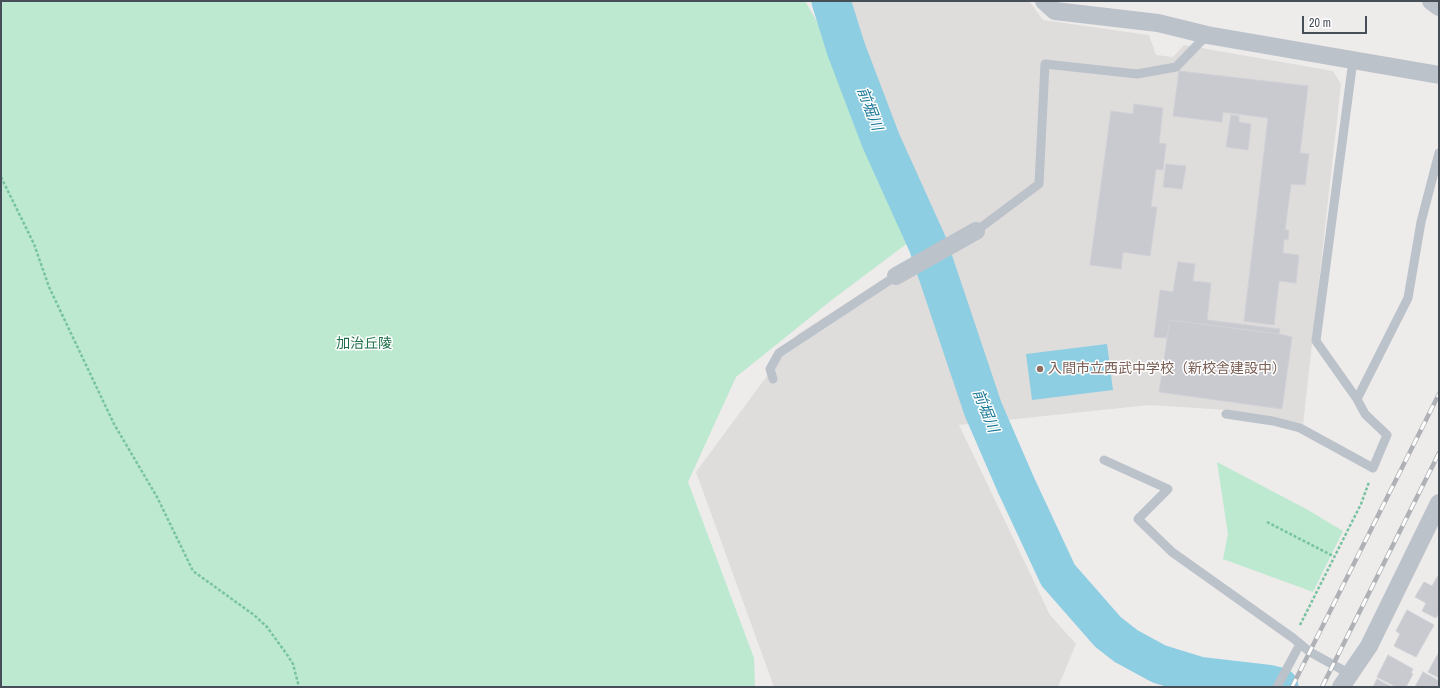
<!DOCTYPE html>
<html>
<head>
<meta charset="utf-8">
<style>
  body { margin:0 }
  #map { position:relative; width:1440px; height:688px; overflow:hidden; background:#eeebeb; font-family:"Archivo Narrow",sans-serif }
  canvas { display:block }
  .frame { position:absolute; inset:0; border:2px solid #464e57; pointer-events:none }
  .scale { position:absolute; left:1302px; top:16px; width:65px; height:18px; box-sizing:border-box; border:2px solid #464e57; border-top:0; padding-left:5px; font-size:12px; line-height:14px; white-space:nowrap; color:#464e57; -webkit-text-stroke:3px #fff; paint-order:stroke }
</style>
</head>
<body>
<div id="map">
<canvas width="1440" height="688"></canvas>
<div class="frame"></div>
<div class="scale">20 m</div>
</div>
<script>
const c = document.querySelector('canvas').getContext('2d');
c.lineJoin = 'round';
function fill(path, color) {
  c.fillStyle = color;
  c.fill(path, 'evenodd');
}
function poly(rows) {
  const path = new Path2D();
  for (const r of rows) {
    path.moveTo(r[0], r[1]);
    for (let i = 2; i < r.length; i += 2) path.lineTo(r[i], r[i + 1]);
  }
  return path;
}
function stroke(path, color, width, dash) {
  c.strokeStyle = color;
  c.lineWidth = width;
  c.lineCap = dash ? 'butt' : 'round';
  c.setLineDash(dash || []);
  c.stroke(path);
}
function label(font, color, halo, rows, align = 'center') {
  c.font = font + ' "Archivo Narrow","Noto Sans JP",sans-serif';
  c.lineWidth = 3;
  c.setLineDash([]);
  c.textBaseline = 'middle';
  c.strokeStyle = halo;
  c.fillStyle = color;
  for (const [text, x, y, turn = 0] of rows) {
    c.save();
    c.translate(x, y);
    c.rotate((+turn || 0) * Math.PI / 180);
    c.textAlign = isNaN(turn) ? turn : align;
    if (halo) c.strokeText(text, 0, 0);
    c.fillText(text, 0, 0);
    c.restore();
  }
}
fill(poly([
  [838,1,1029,1,1043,20,1149,35,1156,55,1173,57,1184,45,1333,71,1341,84,1303,425,1228,410,1149,405,959,425,1050,615,1076,644,1058,687,774,687,696,472,798,334,938,244]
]), '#dfdcdc');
fill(poly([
  [1,1,805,1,933,224,833,299,736,377,688,482,754,658,755,687,1,687],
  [1217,462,1308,510,1343,531,1313,592,1223,559,1228,534]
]), '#bce9cf');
fill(poly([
  [1107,344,1113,390,1032,400,1026,354]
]), '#8dcee2');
stroke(poly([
  [831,1,846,49,881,141,928,245,983,409,1016,485,1058,575,1108,632,1126,646,1159,664,1198,676,1267,684,1279,687]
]), '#8dcee2', 39);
const building = poly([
  [1179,71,1308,86,1300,153,1309,154,1305,185,1291,184,1285,230,1289,230,1288,240,1284,239,1283,253,1299,255,1296,283,1279,281,1274,325,1244,321,1268,118,1223,112,1222,122,1173,116,1179,71],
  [1134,104,1163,108,1159,143,1166,144,1163,170,1156,169,1151,207,1157,207,1150,256,1123,252,1121,269,1090,265,1111,111,1133,114,1134,104],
  [1231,115,1239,116,1239,122,1251,124,1248,150,1226,147,1231,115],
  [1166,164,1186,166,1182,189,1163,187,1166,164],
  [1178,262,1195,264,1193,281,1211,283,1207,320,1280,329,1279,334,1170,320,1167,338,1154,337,1160,290,1173,292,1178,262],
  [1170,320,1279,334,1292,337,1282,409,1159,392,1170,320],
  [1439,574,1439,612,1436,618,1422,611,1426,603,1415,597,1424,582,1432,586,1439,574],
  [1407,610,1434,625,1416,657,1394,646,1400,634,1396,631,1407,610],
  [1439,652,1439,678,1428,672,1439,652],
  [1388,655,1413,669,1411,673,1413,674,1406,687,1396,687,1377,677,1388,655],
  [1423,672,1439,681,1437,687,1415,687,1423,672],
  [1377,679,1392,687,1373,687,1377,679]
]);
fill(building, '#c9cad0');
stroke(building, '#d0d1d7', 1);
stroke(poly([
  [1,177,34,244,49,287,114,424,157,497,193,571,254,615,267,627,288,656,293,664,299,687],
  [1267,522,1335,557],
  [1300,625,1361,504,1369,482]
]), '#78c3a1', 2.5, [3, 2]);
stroke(poly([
  [976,231,1039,184,1045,64,1137,74,1176,67,1207,35],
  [773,379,770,369,779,353,896,276],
  [1357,399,1408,298,1421,222,1439,153],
  [1226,414,1273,421,1300,428,1373,468,1387,435,1365,414,1357,399,1316,341,1353,60],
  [1104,460,1168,489,1138,519,1172,552,1293,638,1310,652,1350,674],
  [1277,687,1300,644]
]), '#bbc2ca', 9);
stroke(poly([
  [1044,1,1055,11,1158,23,1207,35,1439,75],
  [1431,1,1439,7],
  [896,276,976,231],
  [1341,687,1369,646,1439,503]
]), '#bbc2ca', 18);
const rail = poly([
  [1292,687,1439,394],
  [1322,687,1439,453]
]);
stroke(rail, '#aeb1b5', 4.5);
stroke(rail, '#fff', 3, [9]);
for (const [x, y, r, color] of [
  [1040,369,4,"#8d6e63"]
]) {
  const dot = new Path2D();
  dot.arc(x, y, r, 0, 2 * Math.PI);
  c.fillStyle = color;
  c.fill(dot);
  stroke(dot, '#fff', 1.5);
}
label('14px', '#1f704a', '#fff', [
  ["加治丘陵",364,344]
]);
label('14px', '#785e54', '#fff', [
  ["入間市立西武中学校（新校舎建設中）",1048,369]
], 'left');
label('italic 15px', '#197896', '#fff', [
  ["前堀川",869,109,69],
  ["前堀川",985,411,68]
]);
</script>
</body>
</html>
